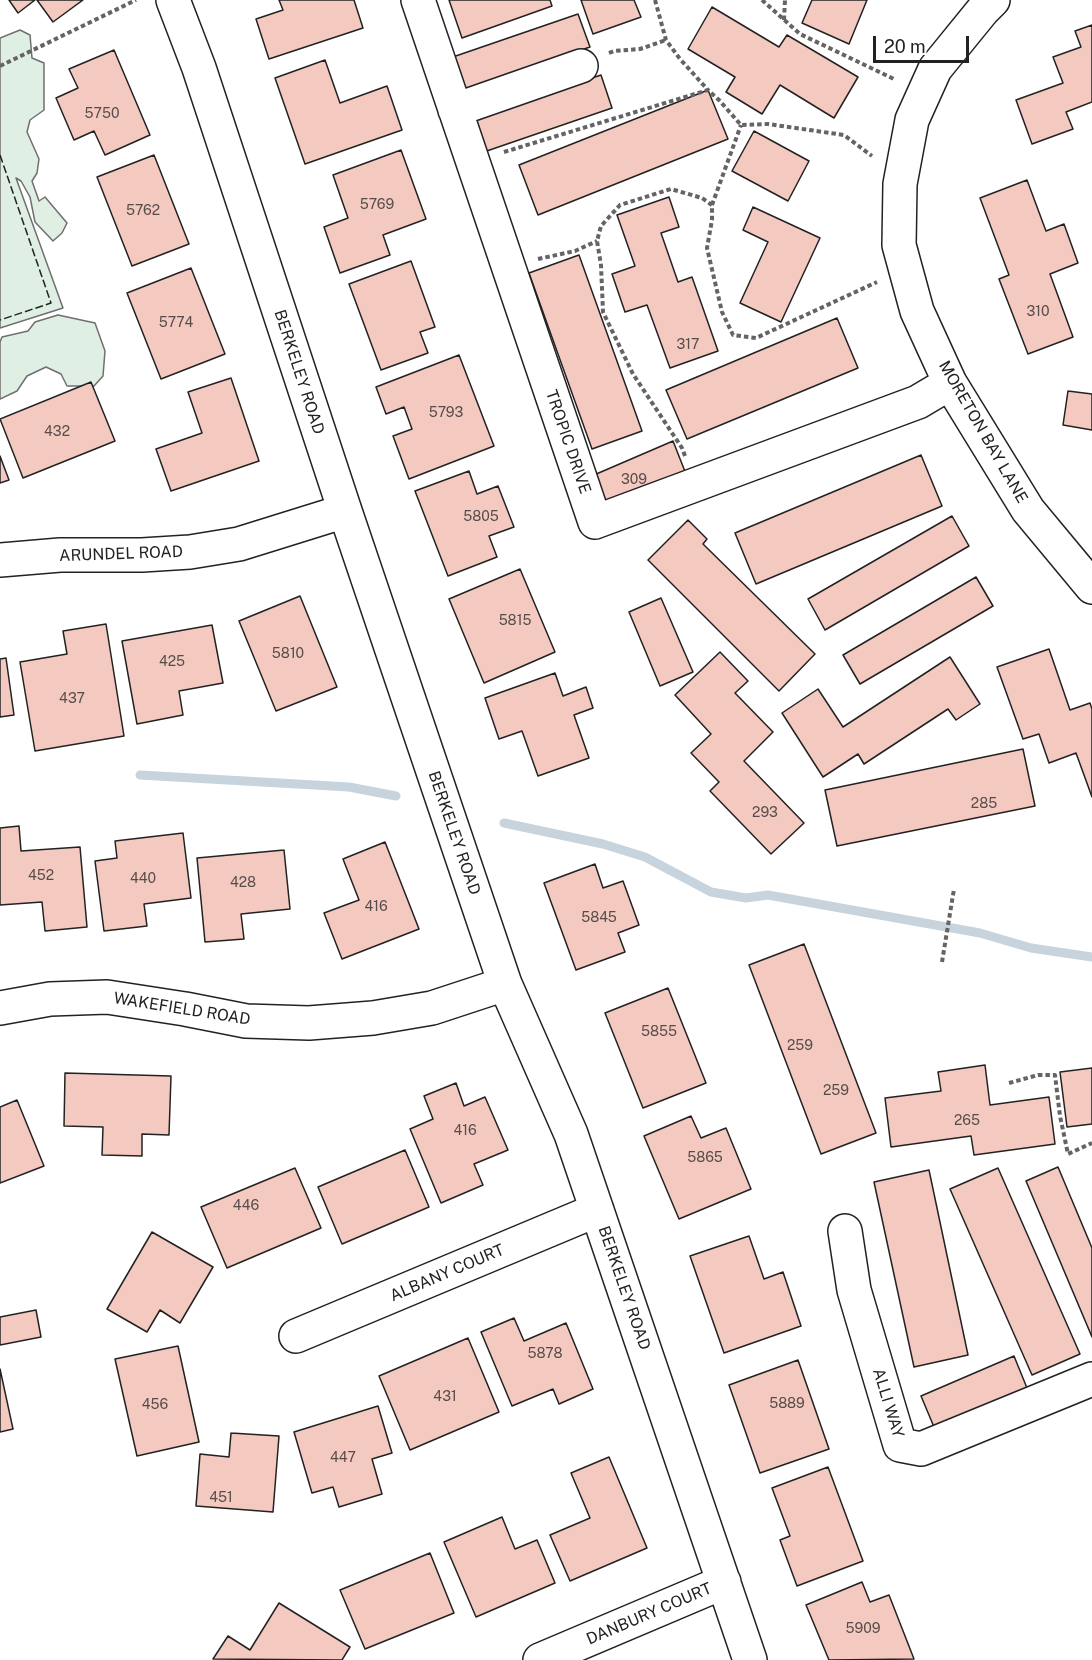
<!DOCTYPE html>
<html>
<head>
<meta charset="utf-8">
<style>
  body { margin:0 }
  #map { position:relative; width:1092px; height:1660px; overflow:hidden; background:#fff; font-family:"Public Sans",sans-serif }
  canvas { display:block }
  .scale { position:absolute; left:873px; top:36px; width:96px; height:27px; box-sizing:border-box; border:3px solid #222; border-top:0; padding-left:8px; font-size:18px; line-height:21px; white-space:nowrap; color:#222; -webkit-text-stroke:4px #fff; paint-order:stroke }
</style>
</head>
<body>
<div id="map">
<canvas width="1092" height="1660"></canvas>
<div class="scale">20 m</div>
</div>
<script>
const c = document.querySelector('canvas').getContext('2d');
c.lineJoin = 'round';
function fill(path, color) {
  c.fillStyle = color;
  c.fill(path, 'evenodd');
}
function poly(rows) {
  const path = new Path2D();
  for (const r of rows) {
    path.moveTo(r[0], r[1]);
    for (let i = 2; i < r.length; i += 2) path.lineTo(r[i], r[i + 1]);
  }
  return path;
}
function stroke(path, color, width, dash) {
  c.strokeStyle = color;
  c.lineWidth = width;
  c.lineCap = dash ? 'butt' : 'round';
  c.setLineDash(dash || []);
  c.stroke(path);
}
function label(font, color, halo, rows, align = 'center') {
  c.font = font + ' "Public Sans",sans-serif';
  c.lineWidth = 4.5;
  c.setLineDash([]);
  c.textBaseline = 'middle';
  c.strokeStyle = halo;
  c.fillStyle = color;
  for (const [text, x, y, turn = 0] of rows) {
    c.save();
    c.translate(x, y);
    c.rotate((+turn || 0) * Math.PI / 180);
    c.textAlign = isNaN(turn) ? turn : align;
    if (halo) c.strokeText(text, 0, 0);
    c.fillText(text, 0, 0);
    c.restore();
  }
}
const green = poly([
  [20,30,30,35,32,58,44,63,44,110,30,120,27,132,39,159,37,173,32,181,39,201,45,197,67,223,62,233,53,241,35,222,30,197,21,181,16,178,63,308,0,328,0,38,20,30],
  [58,315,95,323,105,351,103,376,94,386,67,386,61,374,46,367,27,376,17,391,0,399,0,342,2,337,28,331,35,322,58,315]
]);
fill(green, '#e0efe3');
stroke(green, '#6f6f6f', 1.5);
stroke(poly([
  [140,775,349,787,396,796],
  [504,823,603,844,645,857,711,892,746,898,768,895,980,933,1031,948,1092,957]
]), '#c7d3dd', 9);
const building = poly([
  [9,0,35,0,18,13,9,0],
  [37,0,83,0,53,22,37,0],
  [279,0,354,0,363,28,269,59,256,19,283,10,279,0],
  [449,0,550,0,552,6,462,38,449,0],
  [581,0,634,0,641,17,593,34,581,0],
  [812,0,867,0,849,44,802,23,812,0],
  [712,7,779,47,787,35,858,77,834,118,780,85,762,114,726,92,735,77,688,49,712,7],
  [578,14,590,47,458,92,447,59,578,14],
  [1092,25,1092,102,1066,112,1073,129,1032,144,1016,100,1063,83,1053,57,1081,47,1075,31,1092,25],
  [114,50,150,135,105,155,94,131,74,140,56,98,78,88,69,69,114,50],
  [325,60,340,103,387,86,402,130,305,164,275,78,325,60],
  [601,75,612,108,478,154,467,120,601,75],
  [708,90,728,139,538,215,519,165,708,90],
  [754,131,809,161,788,201,732,171,754,131],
  [401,150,426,219,383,235,390,255,340,273,324,227,348,218,333,175,401,150],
  [154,155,189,244,132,266,97,177,154,155],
  [1027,180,1046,231,1064,224,1078,263,1050,274,1073,337,1028,354,999,279,1009,275,980,198,1027,180],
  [669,197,679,227,661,233,678,282,692,277,718,351,670,368,647,305,625,312,612,274,635,266,617,215,669,197],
  [753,207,820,238,781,322,740,303,768,242,743,230,753,207],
  [579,255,642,431,592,449,529,273,579,255],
  [411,261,435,327,420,332,428,353,381,370,349,284,411,261],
  [191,268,225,354,161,379,127,293,191,268],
  [837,318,858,368,687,439,666,390,837,318],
  [459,355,494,446,409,479,393,436,412,429,404,407,386,414,376,387,459,355],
  [231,378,259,461,171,491,156,449,202,433,188,392,231,378],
  [91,382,115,441,23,478,0,419,91,382],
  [1068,391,1092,394,1092,430,1063,425,1068,391],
  [673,441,686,474,601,510,587,478,673,441],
  [921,455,942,506,756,584,735,533,921,455],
  [0,456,9,480,0,483,0,456],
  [469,471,477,494,498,486,514,527,489,536,497,557,448,576,415,491,469,471],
  [952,516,969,546,825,630,808,599,952,516],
  [688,520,707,539,703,544,815,654,779,691,648,560,688,520],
  [520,569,555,652,484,683,449,599,520,569],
  [976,577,993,606,860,684,843,655,976,577],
  [300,596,337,687,276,711,239,621,300,596],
  [661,598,693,672,660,686,629,612,661,598],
  [106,624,124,736,35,751,20,662,67,654,63,631,106,624],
  [212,625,223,683,179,691,183,715,137,724,122,641,212,625],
  [1049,649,1070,710,1090,703,1092,709,1092,797,1076,753,1049,763,1039,734,1023,739,997,667,1049,649],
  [720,652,748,681,735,693,773,732,744,761,804,823,771,854,710,791,719,782,691,753,711,734,675,695,720,652],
  [950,657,980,704,956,720,948,709,864,764,858,754,823,777,782,713,818,689,843,727,950,657],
  [6,658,14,715,0,717,0,659,6,658],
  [555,673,563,696,586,687,593,708,574,715,589,758,538,776,522,731,499,739,485,698,555,673],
  [1023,749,1035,806,837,846,825,790,1023,749],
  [19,826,21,851,80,847,87,927,45,931,42,902,0,905,0,828,19,826],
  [183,833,191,898,144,904,147,926,104,931,95,861,117,858,115,841,183,833],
  [385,842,419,929,342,959,324,913,359,900,343,859,385,842],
  [284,850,290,909,241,914,244,939,205,942,197,858,284,850],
  [595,864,603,888,623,881,639,925,618,933,625,952,576,970,544,883,595,864],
  [804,944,876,1133,821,1154,749,965,804,944],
  [668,988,706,1083,643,1108,605,1013,668,988],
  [985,1065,990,1105,1049,1097,1055,1144,974,1155,971,1136,891,1147,885,1098,941,1091,938,1072,985,1065],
  [1092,1068,1092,1124,1067,1127,1060,1072,1092,1068],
  [65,1073,171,1076,169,1135,142,1134,142,1156,102,1155,103,1127,64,1126,65,1073],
  [456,1083,464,1106,485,1097,508,1150,474,1164,483,1185,441,1203,410,1129,433,1119,424,1096,456,1083],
  [17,1100,44,1166,0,1183,0,1107,17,1100],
  [691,1116,701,1138,726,1128,751,1189,679,1219,644,1136,691,1116],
  [405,1150,429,1207,342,1244,318,1187,405,1150],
  [1058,1167,1092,1248,1092,1337,1026,1181,1058,1167],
  [295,1168,321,1228,227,1268,201,1207,295,1168],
  [998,1168,1080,1354,1032,1375,950,1189,998,1168],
  [929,1170,968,1355,914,1367,874,1182,929,1170],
  [152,1232,213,1267,180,1323,160,1310,147,1332,107,1309,152,1232],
  [749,1236,764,1279,783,1272,801,1326,724,1353,690,1256,749,1236],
  [36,1310,41,1337,0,1345,0,1317,36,1310],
  [514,1318,524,1341,566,1323,593,1389,559,1404,553,1389,512,1406,481,1332,514,1318],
  [468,1338,499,1412,410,1450,379,1376,468,1338],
  [178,1346,199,1442,137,1456,115,1359,178,1346],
  [1014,1356,1027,1388,934,1427,921,1396,1014,1356],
  [798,1360,829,1449,760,1473,729,1385,798,1360],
  [0,1369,13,1429,0,1432,0,1369],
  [378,1406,392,1453,372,1459,382,1494,339,1507,333,1487,312,1493,294,1432,378,1406],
  [231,1433,279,1436,273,1512,196,1506,200,1454,229,1457,231,1433],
  [609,1457,647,1548,570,1581,550,1535,590,1518,571,1473,609,1457],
  [828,1467,863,1561,797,1586,780,1540,790,1536,772,1488,828,1467],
  [502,1517,515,1549,537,1540,555,1583,476,1617,444,1542,502,1517],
  [430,1553,454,1613,365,1649,340,1590,430,1553],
  [862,1582,870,1602,889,1595,914,1659,829,1660,806,1605,862,1582],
  [279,1603,350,1647,342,1660,213,1659,228,1636,250,1650,279,1603]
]);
fill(building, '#f3c9c0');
stroke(building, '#222', 1.5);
const minor = poly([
  [173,0,199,68,345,511,505,984,571,1134,750,1660],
  [418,0,595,522,918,402,950,383],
  [993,0,983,10,935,69,912,120,900,184,899,245,917,311,950,383,1028,510,1092,587],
  [455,110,581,66],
  [0,560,60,555,142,555,190,552,239,544,345,511],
  [0,1008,50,999,107,997,185,1009,246,1021,309,1023,373,1018,432,1008,505,984],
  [845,1231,854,1290,900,1445,921,1449,1092,1379],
  [296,1336,597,1210],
  [540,1660,724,1582]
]);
stroke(minor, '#222', 36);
stroke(poly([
  [655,0,666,40,680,59,708,90],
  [762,0,800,34,894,79],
  [784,20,785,0],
  [609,53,614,51,640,49,666,40],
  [0,66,136,0],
  [504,152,708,90,719,100,741,125,768,124,844,135,872,156],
  [712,205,741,125],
  [538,259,575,251,597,241],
  [685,456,682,448,633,374,603,312,601,265,597,241,601,226,620,205,671,189,702,198,712,205,712,220,707,248,722,312,733,335,756,338,877,282],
  [942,962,954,889],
  [1009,1083,1038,1075,1055,1075,1060,1116,1068,1154,1092,1143]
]), '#646464', 4, [4.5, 3]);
stroke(minor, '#fff', 33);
stroke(poly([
  [0,155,51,303,0,320]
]), '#222', 1.5, [8, 3]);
label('14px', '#564c4a', null, [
  ["5750",102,114],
  ["5769",377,205],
  ["5762",143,211],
  ["310",1038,312],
  ["5774",176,323],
  ["317",688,345],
  ["5793",446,413],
  ["432",57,432],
  ["309",634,480],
  ["5805",481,517],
  ["5815",515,621],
  ["5810",288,654],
  ["425",172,662],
  ["437",72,699],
  ["285",984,804],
  ["293",765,813],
  ["452",41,876],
  ["440",143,879],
  ["428",243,883],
  ["416",376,907],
  ["5845",599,918],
  ["5855",659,1032],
  ["259",800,1046],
  ["259",836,1091],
  ["265",967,1121],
  ["416",465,1131],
  ["5865",705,1158],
  ["446",246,1206],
  ["5878",545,1354],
  ["431",445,1397],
  ["5889",787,1404],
  ["456",155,1405],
  ["447",343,1458],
  ["451",221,1498],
  ["5909",863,1629]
]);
label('16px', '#222', '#fff', [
  ["BERKELEY ROAD",299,372,72],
  ["MORETON BAY LANE",983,432,60],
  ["TROPIC DRIVE",568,442,71],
  ["ARUNDEL ROAD",121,554,-2],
  ["BERKELEY ROAD",454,833,71],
  ["WAKEFIELD ROAD",182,1009,9],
  ["ALBANY COURT",447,1273,-23],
  ["BERKELEY ROAD",624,1288,71],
  ["ALLI WAY",888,1403,73],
  ["DANBURY COURT",649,1614,-23]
]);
</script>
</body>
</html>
